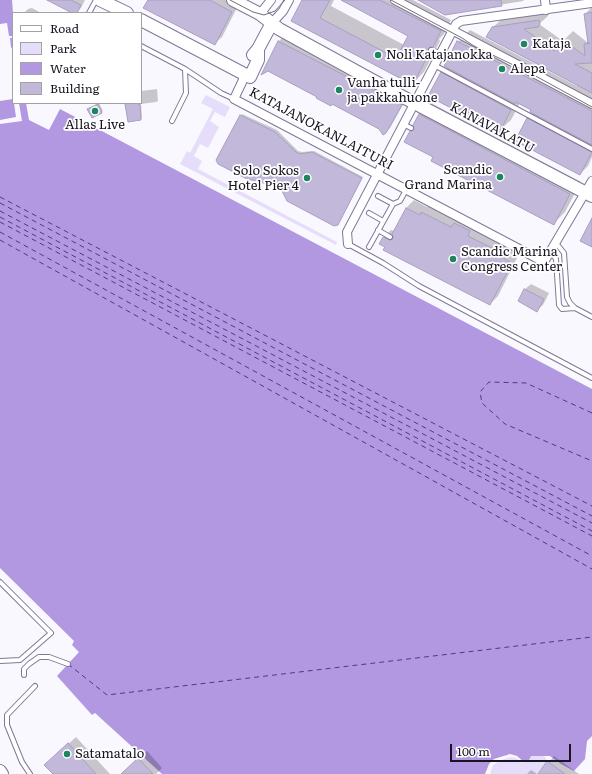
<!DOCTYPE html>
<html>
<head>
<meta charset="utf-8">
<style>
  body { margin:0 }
  #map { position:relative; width:592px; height:774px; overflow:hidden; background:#faf8ff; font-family:Literata,serif }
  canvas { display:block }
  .legend { position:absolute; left:12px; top:12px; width:130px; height:92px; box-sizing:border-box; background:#fff; border:1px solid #a3a1a6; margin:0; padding:5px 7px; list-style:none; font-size:12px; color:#181320 }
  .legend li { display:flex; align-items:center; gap:8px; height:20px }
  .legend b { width:20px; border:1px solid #a3a1a6 }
  .scale { position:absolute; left:450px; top:744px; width:121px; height:18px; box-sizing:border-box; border:2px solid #181320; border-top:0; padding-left:5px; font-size:12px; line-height:14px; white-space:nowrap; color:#181320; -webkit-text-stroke:3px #fff; paint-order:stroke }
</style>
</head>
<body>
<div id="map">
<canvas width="592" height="774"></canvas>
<ul class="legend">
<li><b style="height:5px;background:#fff"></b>Road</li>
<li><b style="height:11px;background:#e5ddf9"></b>Park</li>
<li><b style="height:11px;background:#b198e1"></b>Water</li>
<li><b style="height:11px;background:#c2b8da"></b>Building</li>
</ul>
<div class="scale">100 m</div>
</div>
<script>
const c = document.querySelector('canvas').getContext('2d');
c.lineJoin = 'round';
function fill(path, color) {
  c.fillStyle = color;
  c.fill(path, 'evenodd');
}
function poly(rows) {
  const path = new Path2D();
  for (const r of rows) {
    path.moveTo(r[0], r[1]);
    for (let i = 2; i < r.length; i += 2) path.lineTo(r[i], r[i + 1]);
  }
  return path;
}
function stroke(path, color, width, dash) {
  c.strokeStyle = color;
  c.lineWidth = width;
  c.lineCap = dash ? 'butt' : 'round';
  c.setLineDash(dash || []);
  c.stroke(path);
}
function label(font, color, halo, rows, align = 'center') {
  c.font = font + ' Literata,serif';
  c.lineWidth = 3.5;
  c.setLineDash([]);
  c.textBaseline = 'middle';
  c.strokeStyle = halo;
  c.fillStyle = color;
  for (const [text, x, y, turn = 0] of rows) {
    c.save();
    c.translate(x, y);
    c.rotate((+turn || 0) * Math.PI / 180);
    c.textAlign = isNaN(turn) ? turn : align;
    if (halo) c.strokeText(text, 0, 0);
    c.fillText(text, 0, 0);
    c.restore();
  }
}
fill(poly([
  [206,95,230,107,225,117,215,112,210,121,219,127,208,148,200,144,194,156,202,161,198,169,337,242,336,245,180,164,187,151,190,153,213,109,201,103],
  [541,755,545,757,547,761,539,772,542,774,490,774,493,765,501,760,511,757,516,758,522,763,525,761,529,760,530,756]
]), '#e5ddf9');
fill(poly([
  [0,0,12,0,13,13,13,103,26,103,29,120,49,130,60,109,592,389,592,736,587,741,585,759,574,771,561,764,550,756,531,756,529,760,524,762,517,756,510,754,494,759,489,764,485,774,162,774,95,713,92,715,57,676,79,652,72,645,74,641,0,568]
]), '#b198e1');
fill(poly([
  [7,23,9,36,13,36,13,38,10,38,11,47,13,50,13,54,12,53,13,99,0,101,0,24],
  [14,103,19,103,22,121,0,124,0,120,16,117]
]), '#faf8ff');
fill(poly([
  [51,0,85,0,81,8,76,13],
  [149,0,231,0,239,4,222,37,214,44],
  [303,0,334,0,331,6,404,45,409,35,343,0,413,0,451,20,444,34,439,39,440,41,424,72,413,83,292,21],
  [419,0,524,0,523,1,445,14],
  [592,7,592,157,588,166,580,174,528,119,534,113,533,110,520,103,511,120,499,131,441,73,447,67,458,42,470,30,577,86,578,84,492,28,502,19,548,11,549,14,547,17,539,24,563,41,573,31,587,42,589,40,585,14],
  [32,8,41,13,24,13,28,9],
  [283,37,405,101,390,128,386,132,268,70,263,73,279,41],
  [157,89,158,101,156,102,141,104,142,118,141,119,126,105,128,103,141,103,141,91],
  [99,103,103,111,101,113,90,108],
  [431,103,581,182,565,212,553,224,434,157,411,132,415,128,419,115],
  [242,114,277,130,298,151,302,152,314,151,363,177,341,219,277,185,217,160],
  [414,200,427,207,430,204,507,244,505,247,519,254,498,296,490,304,386,247,384,237,391,230,394,231,406,208],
  [531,284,549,293,543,305,537,310,525,289],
  [76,737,110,774,54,774,53,758],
  [147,751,162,768,156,774,125,774,132,765],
  [554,756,579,774,539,774],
  [531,770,537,774,527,774]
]), '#0003');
stroke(poly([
  [0,197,592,506],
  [0,203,592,516],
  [0,211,592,523],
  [0,217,592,531],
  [0,222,592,536],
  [0,232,592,556],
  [0,240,592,569],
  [592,413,526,383,489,382,480,392,482,403,505,424,592,461],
  [68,664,107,695,592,637]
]), '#58348a', 1, [5, 4]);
const building = poly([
  [47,0,71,0,81,5,77,13,72,13,47,0],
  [148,0,210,0,232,12,215,45,143,8,148,0],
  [302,0,330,0,320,18,396,58,408,36,341,0,380,0,441,31,433,47,430,47,428,49,429,53,413,85,291,21,302,0],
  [418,0,501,0,502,6,445,15,418,0],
  [592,12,592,63,575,64,592,73,592,93,486,37,492,27,539,20,540,24,538,27,524,29,555,51,563,40,585,56,584,44,590,43,588,43,584,14,592,12],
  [278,41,402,105,386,133,383,135,379,129,332,104,331,106,316,98,317,97,268,71,261,75,278,41],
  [457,41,592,111,592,145,530,112,531,110,516,102,515,104,444,66,457,41],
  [441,72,511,110,499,133,428,96,441,72],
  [130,103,136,103,140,105,141,120,128,122,125,104,130,103],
  [98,104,102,113,92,118,87,109,98,104],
  [419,114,570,194,554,225,431,161,433,157,404,142,410,131,414,130,413,125,419,114],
  [240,115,275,132,296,152,300,154,312,152,362,178,338,225,334,226,287,201,280,187,247,179,218,164,216,160,240,115],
  [527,118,592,152,580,175,515,141,527,118],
  [406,208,420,215,421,212,451,227,454,223,470,231,468,236,500,252,498,255,512,263,490,305,383,250,385,247,379,244,383,237,390,240,393,239,393,237,392,234,406,208],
  [592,218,592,247,580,241,592,218],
  [524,289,544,299,537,312,518,301,524,289],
  [68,743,96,774,53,774,44,765,68,743],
  [138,758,153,774,121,774,138,758],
  [547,761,565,774,538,774,547,761]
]);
fill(building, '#c2b8da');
stroke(building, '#a99ec0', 1);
const lane = poly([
  [89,13,96,0],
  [141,46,185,69,221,93,234,99],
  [431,50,440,53],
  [434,65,592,149],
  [172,121,186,93,185,69],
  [403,124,411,128],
  [393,204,400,201,406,190],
  [369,213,383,221],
  [378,230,390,237],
  [556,243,564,253,567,297,570,303,575,308,592,317],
  [348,244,383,263,419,286,592,378],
  [369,247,393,204,378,196],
  [551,252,556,259,559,305,562,309,575,308],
  [0,582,51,633,20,660,0,661],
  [24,675,24,669,29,664,39,657,49,657,68,664],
  [30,774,22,762,7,725,7,715,35,686]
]);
const street = poly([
  [395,0,592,104],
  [545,0,546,10],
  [260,14,271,0],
  [272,23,283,11,289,0],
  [243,73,243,80,234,99,544,262,592,181],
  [348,244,347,232,456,24,461,21,592,3]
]);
const secondary = poly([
  [100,0,127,13],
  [233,0,260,14,279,29,403,97,592,196],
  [141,20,250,77,258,60,258,49],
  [253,55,258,49,272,23],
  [0,771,2,774]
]);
stroke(lane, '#817797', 6);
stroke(street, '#817797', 10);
stroke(secondary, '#817797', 14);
stroke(lane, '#fff', 4);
stroke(street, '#fff', 8);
stroke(secondary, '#fff', 12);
stroke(poly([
  [230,0,253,12,264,15,275,11,285,0],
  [391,0,462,38,474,46,532,74,592,107]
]), '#726f79', 1);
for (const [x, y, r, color] of [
  [524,44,4,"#1d8560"],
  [378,55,4,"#1d8560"],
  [502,69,4,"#1d8560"],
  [339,90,4,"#1d8560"],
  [95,111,4,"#1d8560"],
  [500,177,4,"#1d8560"],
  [307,178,4,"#1d8560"],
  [453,259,4,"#1d8560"],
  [67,754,4,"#1d8560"]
]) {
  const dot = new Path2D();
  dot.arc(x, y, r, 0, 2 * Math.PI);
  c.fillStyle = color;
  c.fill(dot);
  stroke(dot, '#fff', 1.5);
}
label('13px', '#181320', '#fff', [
  ["Kataja",532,44],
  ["Noli Katajanokka",386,55],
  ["Alepa",510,69],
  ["Vanha tulli-",347,83],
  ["ja pakkahuone",347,98],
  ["Allas Live",95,125,"center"],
  ["Scandic",492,170,"right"],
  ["Grand Marina",492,185,"right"],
  ["Solo Sokos",299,171,"right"],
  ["Hotel Pier 4",299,186,"right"],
  ["Scandic Marina",461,252],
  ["Congress Center",461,267],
  ["Satamatalo",75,754]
], 'left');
label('13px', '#181320', '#fff', [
  ["KANAVAKATU",492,128,28],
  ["KATAJANOKANLAITURI",321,129,28]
]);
</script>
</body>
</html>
